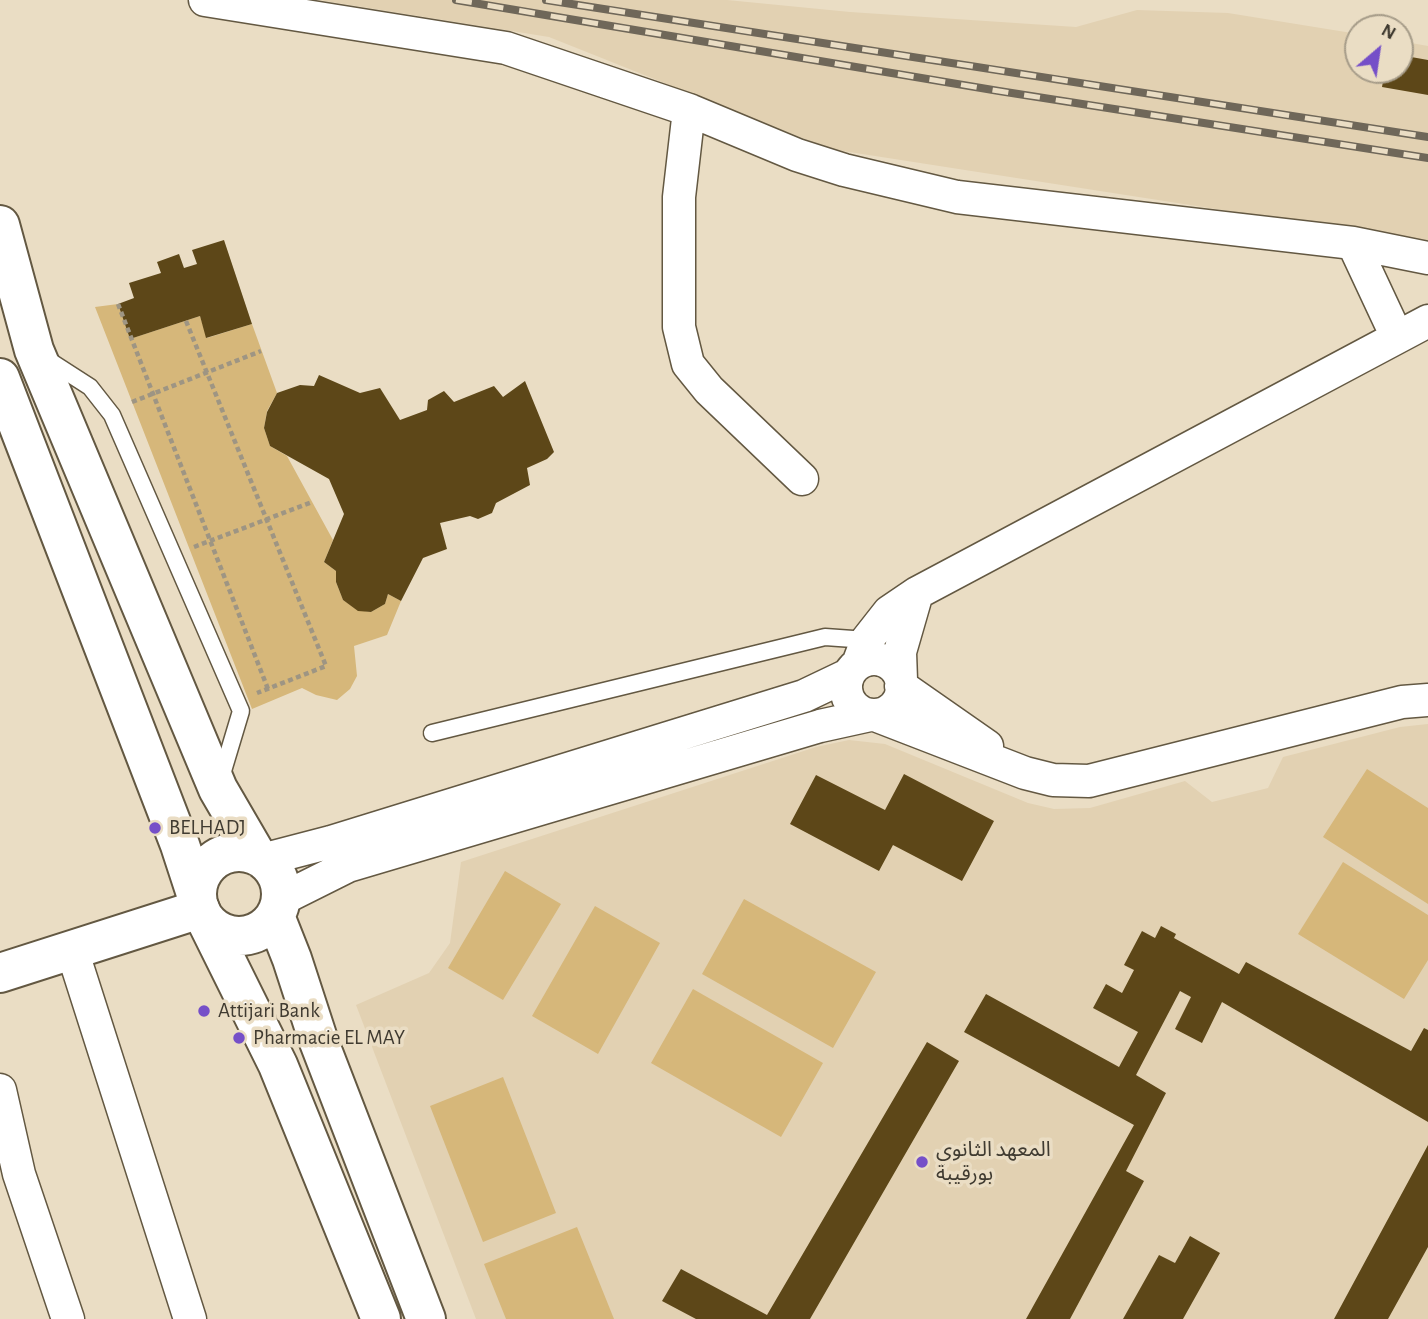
<!DOCTYPE html>
<html>
<head>
<meta charset="utf-8">
<style>
  body { margin:0 }
  #map { position:relative; width:1428px; height:1319px; overflow:hidden; background:#eaddc4; font-family:"Alegreya Sans",sans-serif }
  canvas { display:block }
  .north { position:absolute; left:1344px; top:14px; width:70px; height:70px; box-sizing:border-box; background:#eaddc4; border:2px solid #a69c89; border-radius:50%; rotate:29deg; font-size:19px; font-weight:700; line-height:28px; text-align:center; color:#403b31 }
  .north::after { content:''; display:block; margin:auto; width:24px; height:32px; background:#754fc8; clip-path:polygon(50% 0,100% 100%,50% 72%,0 100%) }
</style>
</head>
<body>
<div id="map">
<canvas width="1428" height="1319"></canvas>
<div class="north">N</div>
</div>
<script>
const c = document.querySelector('canvas').getContext('2d');
c.lineJoin = 'round';
function fill(path, color) {
  c.fillStyle = color;
  c.fill(path, 'evenodd');
}
function poly(rows) {
  const path = new Path2D();
  for (const r of rows) {
    if (r.length === 3) {
      path.moveTo(r[0] + r[2], r[1]);
      path.arc(r[0], r[1], r[2], 0, 2 * Math.PI);
      continue;
    }
    path.moveTo(r[0], r[1]);
    for (let i = 2; i < r.length; i += 2) path.lineTo(r[i], r[i + 1]);
  }
  return path;
}
function stroke(path, color, width, dash) {
  c.strokeStyle = color;
  c.lineWidth = width;
  c.lineCap = dash ? 'butt' : 'round';
  c.setLineDash(dash || []);
  c.stroke(path);
}
function label(font, color, halo, rows, align = 'center') {
  c.font = font + ' "Alegreya Sans","Noto Sans Arabic",sans-serif';
  c.lineWidth = 7;
  c.setLineDash([]);
  c.textBaseline = 'middle';
  c.strokeStyle = halo;
  c.fillStyle = color;
  for (const [text, x, y, turn = 0] of rows) {
    c.save();
    c.translate(x, y);
    c.rotate((+turn || 0) * Math.PI / 180);
    c.textAlign = isNaN(turn) ? turn : align;
    if (halo) c.strokeText(text, 0, 0);
    c.fillText(text, 0, 0);
    c.restore();
  }
}
fill(poly([
  [319,0,727,0,850,12,1076,27,1137,10,1228,13,1358,34,1358,70,1400,70,1400,41,1428,46,1428,242,830,149,549,37],
  [1428,724,1428,1319,476,1319,356,1005,429,973,450,943,461,862,816,747,849,740,885,744,1028,803,1054,809,1090,808,1185,781,1212,802,1268,788,1283,757,1400,727]
]), '#e2d1b2');
fill(poly([
  [118,304,130,339,200,316,207,338,252,324,277,393,267,411,264,428,270,446,287,456,333,540,324,562,336,571,336,582,343,600,358,610,371,612,385,604,388,594,401,601,387,635,354,646,357,676,350,689,337,700,316,695,302,688,252,709,95,307],
  [1367,769,1428,808,1428,904,1323,837],
  [1343,862,1428,915,1428,960,1404,999,1298,934],
  [505,871,561,904,503,1000,448,968],
  [744,899,876,972,833,1048,702,974],
  [595,906,660,943,598,1054,532,1016],
  [693,989,823,1063,781,1137,651,1063],
  [503,1077,556,1213,483,1242,430,1106],
  [577,1227,614,1319,506,1319,484,1264]
]), '#d6b77a');
fill(poly([
  [1400,55,1428,60,1428,95,1382,87,1385,70,1400,70],
  [224,240,252,324,206,338,200,316,130,339,118,304,134,298,129,283,161,273,157,262,179,254,184,268,197,264,192,250],
  [319,375,360,393,380,388,400,420,427,410,428,400,444,391,454,402,494,386,503,397,525,381,554,452,547,459,527,468,530,485,496,503,492,513,478,519,470,516,440,523,447,549,423,558,401,601,388,594,385,604,371,612,358,611,343,600,336,582,336,571,324,562,344,514,329,479,270,446,264,428,267,412,277,393,300,385,314,386],
  [904,774,994,821,962,881,893,845,879,871,790,824,816,775,885,810],
  [1161,926,1176,934,1174,938,1239,974,1246,962,1411,1051,1424,1028,1428,1030,1428,1122,1222,1002,1202,1043,1175,1029,1191,997,1180,991,1136,1075,1166,1093,1126,1171,1144,1181,1070,1319,1026,1319,1134,1125,964,1032,986,994,1119,1067,1138,1032,1093,1008,1106,984,1122,993,1134,970,1124,965,1142,931,1155,938],
  [927,1042,959,1061,810,1319,696,1319,662,1301,681,1269,767,1315],
  [1428,1145,1428,1247,1388,1319,1334,1319],
  [1190,1236,1220,1253,1183,1319,1123,1319,1159,1255,1175,1263]
]), '#5d4718');
const lane = poly([
  [45,358,90,387,112,415,241,711,220,781],
  [432,733,825,637,867,640]
]);
const street = poly([
  [205,0,506,48,689,110,797,155,844,170,957,197,1353,243,1428,258],
  [689,110,679,197,679,327,688,364,709,390,802,479],
  [1353,243,1397,337],
  [874,687,28],
  [858,664,867,640,889,612,917,593,1428,321],
  [901,680,900,652,917,593],
  [901,686,987,746],
  [875,715,1025,773,1053,780,1089,781,1402,702,1428,700],
  [262,860,331,842,804,696,848,675],
  [280,900,348,866,820,726,870,715],
  [72,950,190,1319],
  [0,1090,19,1174,68,1319]
]);
const secondary = poly([
  [0,973,200,909]
]);
const primary = poly([
  [0,225,34,350,218,789,257,856],
  [0,378,180,845,197,897],
  [239,894,42],
  [275,916,292,959,319,1042,426,1319],
  [206,920,278,1065,381,1319]
]);
stroke(lane, '#635842', 19);
stroke(street, '#635842', 35);
stroke(secondary, '#635842', 42);
stroke(primary, '#635842', 42);
stroke(poly([
  [118,304,268,689],
  [186,321,326,666,257,693],
  [132,402,261,351],
  [194,547,312,502]
]), '#9e9583', 4.5, [5, 3.5]);
stroke(lane, '#fff', 16);
stroke(street, '#fff', 32);
stroke(secondary, '#fff', 38);
stroke(primary, '#fff', 38);
const rail = poly([
  [456,0,999,91,1428,158],
  [546,0,1428,137]
]);
stroke(rail, '#6f6759', 8);
stroke(rail, '#eaddc4', 5, [16]);
for (const [x, y, r, color] of [
  [155,828,7,"#754fc8"],
  [204,1011,7,"#754fc8"],
  [239,1038,7,"#754fc8"],
  [922,1162,7,"#754fc8"]
]) {
  const dot = new Path2D();
  dot.arc(x, y, r, 0, 2 * Math.PI);
  c.fillStyle = color;
  c.fill(dot);
  stroke(dot, '#eaddc4', 2.5);
}
label('21px', '#403b31', '#eaddc4', [
  ["BELHADJ",169,828],
  ["Attijari Bank",218,1011],
  ["Pharmacie EL MAY",253,1038],
  ["المعهد الثانوي",936,1150],
  ["بورقيبة",936,1174]
], 'left');
</script>
</body>
</html>
